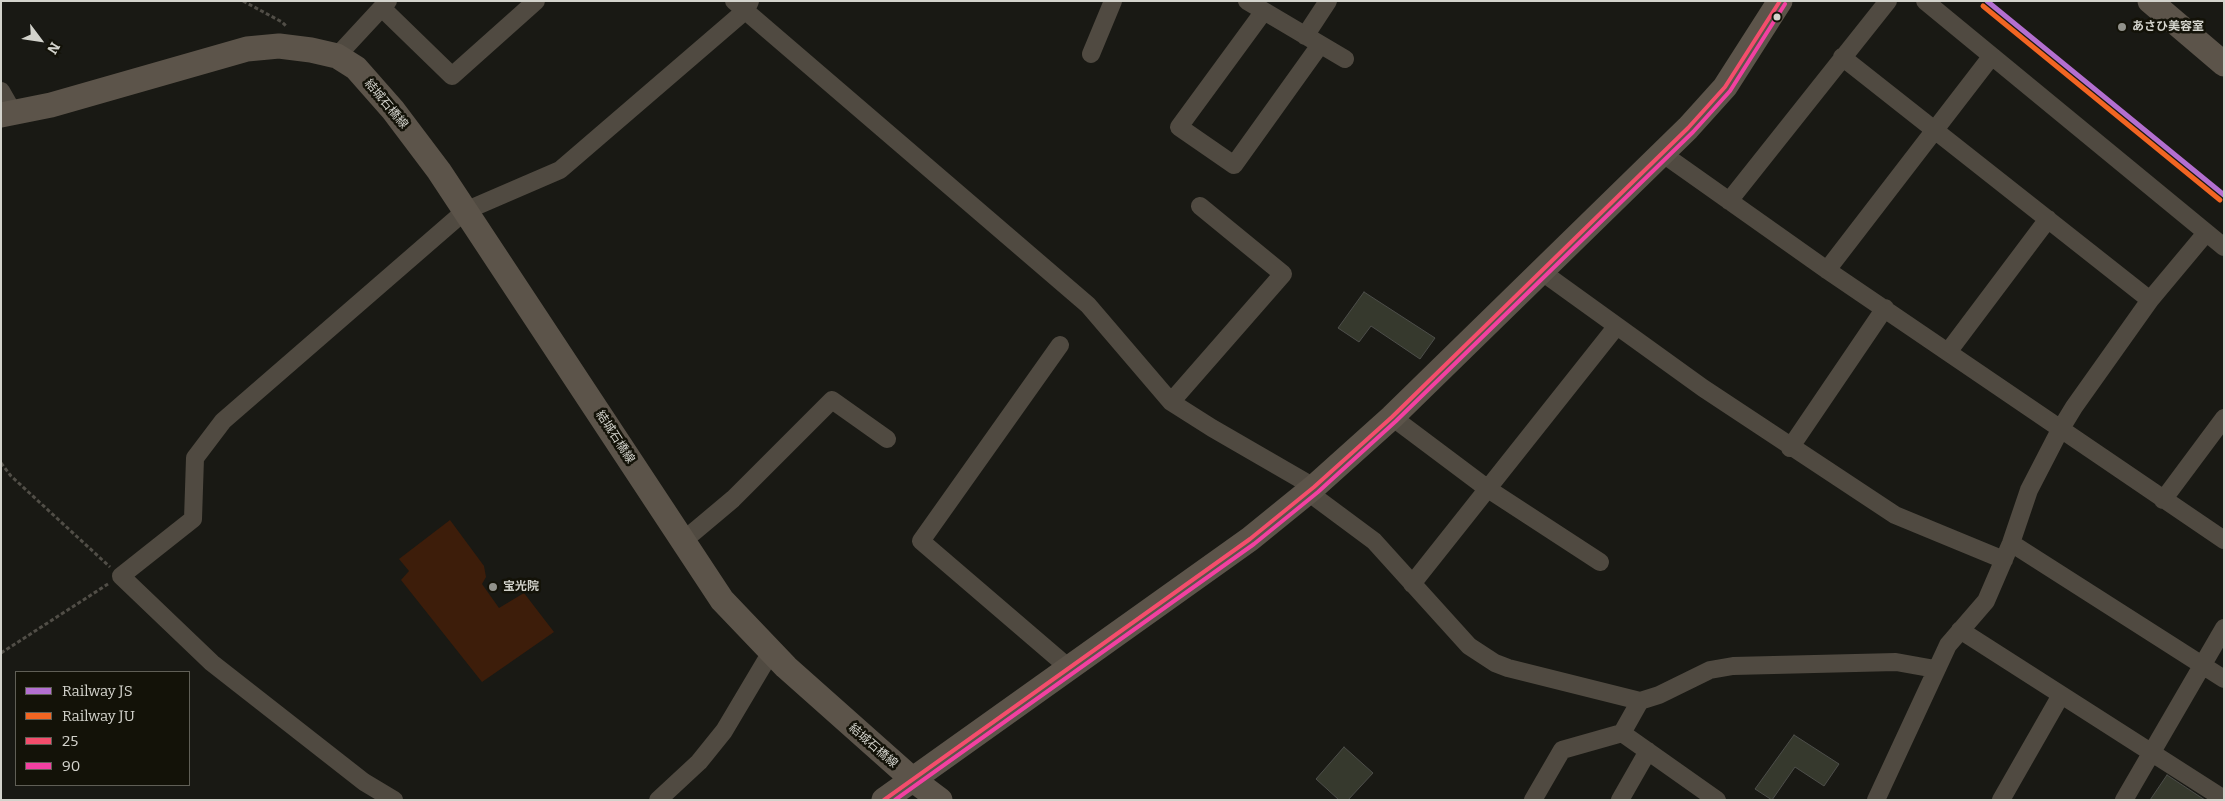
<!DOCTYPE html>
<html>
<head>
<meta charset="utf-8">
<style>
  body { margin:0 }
  #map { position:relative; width:2225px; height:801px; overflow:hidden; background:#191914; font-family:Bitter,serif }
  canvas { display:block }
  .frame { position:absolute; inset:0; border:2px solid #d3d3cc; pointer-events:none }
  .legend { position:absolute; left:15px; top:671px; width:175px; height:115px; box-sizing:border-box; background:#131208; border:1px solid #605f56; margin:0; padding:6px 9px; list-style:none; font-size:15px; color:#d3d3cc }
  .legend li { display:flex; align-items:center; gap:10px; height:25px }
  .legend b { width:25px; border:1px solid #605f56 }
  .north { position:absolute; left:15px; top:15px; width:50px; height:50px; -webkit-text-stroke:4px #131208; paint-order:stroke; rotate:121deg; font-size:14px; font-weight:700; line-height:20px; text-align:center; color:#d3d3cc }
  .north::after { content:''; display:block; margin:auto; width:18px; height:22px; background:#d3d3cc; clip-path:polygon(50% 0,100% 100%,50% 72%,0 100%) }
</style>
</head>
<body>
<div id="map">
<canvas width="2225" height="801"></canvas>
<div class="frame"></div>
<ul class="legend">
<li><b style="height:6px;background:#b36fd0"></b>Railway JS</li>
<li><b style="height:6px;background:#f26522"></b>Railway JU</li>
<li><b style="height:6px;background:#f44d6c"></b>25</li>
<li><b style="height:6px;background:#f240a1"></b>90</li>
</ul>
<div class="north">N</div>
</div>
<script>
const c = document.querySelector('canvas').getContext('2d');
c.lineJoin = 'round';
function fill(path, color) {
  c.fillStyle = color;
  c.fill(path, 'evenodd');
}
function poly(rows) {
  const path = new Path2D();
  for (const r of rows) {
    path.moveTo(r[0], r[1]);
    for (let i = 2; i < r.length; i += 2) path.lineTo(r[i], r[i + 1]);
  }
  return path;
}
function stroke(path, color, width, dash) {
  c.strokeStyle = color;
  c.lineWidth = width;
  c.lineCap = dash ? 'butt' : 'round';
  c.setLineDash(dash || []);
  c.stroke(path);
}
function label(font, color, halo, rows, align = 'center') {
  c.font = font + ' Bitter,"Noto Sans JP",serif';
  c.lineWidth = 5;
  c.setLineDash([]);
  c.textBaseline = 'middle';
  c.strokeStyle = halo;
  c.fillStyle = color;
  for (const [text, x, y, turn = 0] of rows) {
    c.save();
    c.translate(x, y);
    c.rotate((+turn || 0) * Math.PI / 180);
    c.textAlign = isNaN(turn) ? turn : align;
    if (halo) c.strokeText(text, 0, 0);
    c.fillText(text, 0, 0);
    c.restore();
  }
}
fill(poly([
  [450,520,484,566,486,577,482,584,499,608,524,593,554,632,482,682,401,580,409,571,399,559]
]), '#3d1d0a');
const building = poly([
  [1364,292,1435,338,1420,359,1371,326,1359,342,1338,328,1364,292],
  [1794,735,1839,764,1824,786,1795,767,1772,800,1755,789,1794,735],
  [1344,747,1373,773,1348,800,1339,800,1316,779,1344,747],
  [2167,775,2205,800,2150,800,2167,775]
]);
fill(building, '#36392d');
stroke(building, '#4d4e4a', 1);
stroke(poly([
  [243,1,282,22,287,27],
  [1,463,11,476,110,567],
  [1,653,108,584]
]), '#514e47', 3, [4, 2.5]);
stroke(poly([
  [734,1,1088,305,1171,402,1212,428,1314,487],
  [1247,1,1345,59],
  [1925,1,2224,247],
  [382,8,452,76,536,1],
  [1264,11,1179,127,1234,165,1320,45],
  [1305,36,1328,1],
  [1091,54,1113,1],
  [337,56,388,1],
  [1842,57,2150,300],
  [1,91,13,112],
  [1663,154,1827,270,2224,540],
  [1729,201,1888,1],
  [1827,270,1991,57],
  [1542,272,1703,388,1895,515,2004,560],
  [1060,345,921,541,1069,668],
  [1948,352,2048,219],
  [1171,402,1283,274,1200,206],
  [1392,417,1488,489,1600,562],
  [1790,448,1885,308],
  [1308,492,1374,541,1469,646,1495,663,1508,668,1640,701,1659,695,1710,670,1733,666,1896,662,1935,669],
  [2163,500,2224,418],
  [683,541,733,499,832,400,887,439],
  [2011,543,2224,679],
  [1412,584,1616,327],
  [1960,630,2224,799],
  [1622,733,1640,701],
  [394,800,364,782,212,663,121,576,193,519,195,458,223,421,465,211,560,170,746,10,750,1],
  [658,800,699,762,724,731,771,652],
  [1533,800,1562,750,1622,733,1717,800],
  [1620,800,1648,751],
  [1876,800,1948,645,1986,601,2011,543,2029,490,2060,430,2074,407,2150,300,2206,233],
  [2001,800,2061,695],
  [2124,800,2224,628]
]), '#504a41', 18);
stroke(poly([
  [2150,1,2224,64],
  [1,115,51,105,247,49,279,46,311,50,337,56,356,68,393,110,439,171,722,600,786,667,912,779,940,800],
  [884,800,1250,539,1314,487,1392,417,1688,128,1725,87,1780,1]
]), '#5c544a', 25);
stroke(poly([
  [884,800,1250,539,1314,487,1392,417,1688,128,1725,87,1780,1]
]), '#f44d6c', 4);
stroke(poly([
  [895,800,1254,544,1318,492,1396,421,1693,132,1730,91,1785,4]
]), '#f240a1', 4);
stroke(poly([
  [1987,1,2224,195]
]), '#b36fd0', 5);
stroke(poly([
  [1983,6,2220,200]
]), '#f26522', 5);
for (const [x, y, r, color] of [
  [1777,17,4.5,"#d3d3cc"],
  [2122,27,5,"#92928c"],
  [493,587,5,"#92928c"]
]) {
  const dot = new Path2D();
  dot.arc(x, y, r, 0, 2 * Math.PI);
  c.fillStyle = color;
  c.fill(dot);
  stroke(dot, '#131208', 2);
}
label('bold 12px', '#d3d3cc', '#131208', [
  ["あさひ美容室",2132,27],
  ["宝光院",503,587]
], 'left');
label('12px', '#d3d3cc', '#131208', [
  ["結城石橋線",386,104,50],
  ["結城石橋線",615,437,57],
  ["結城石橋線",873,746,41]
]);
</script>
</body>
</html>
